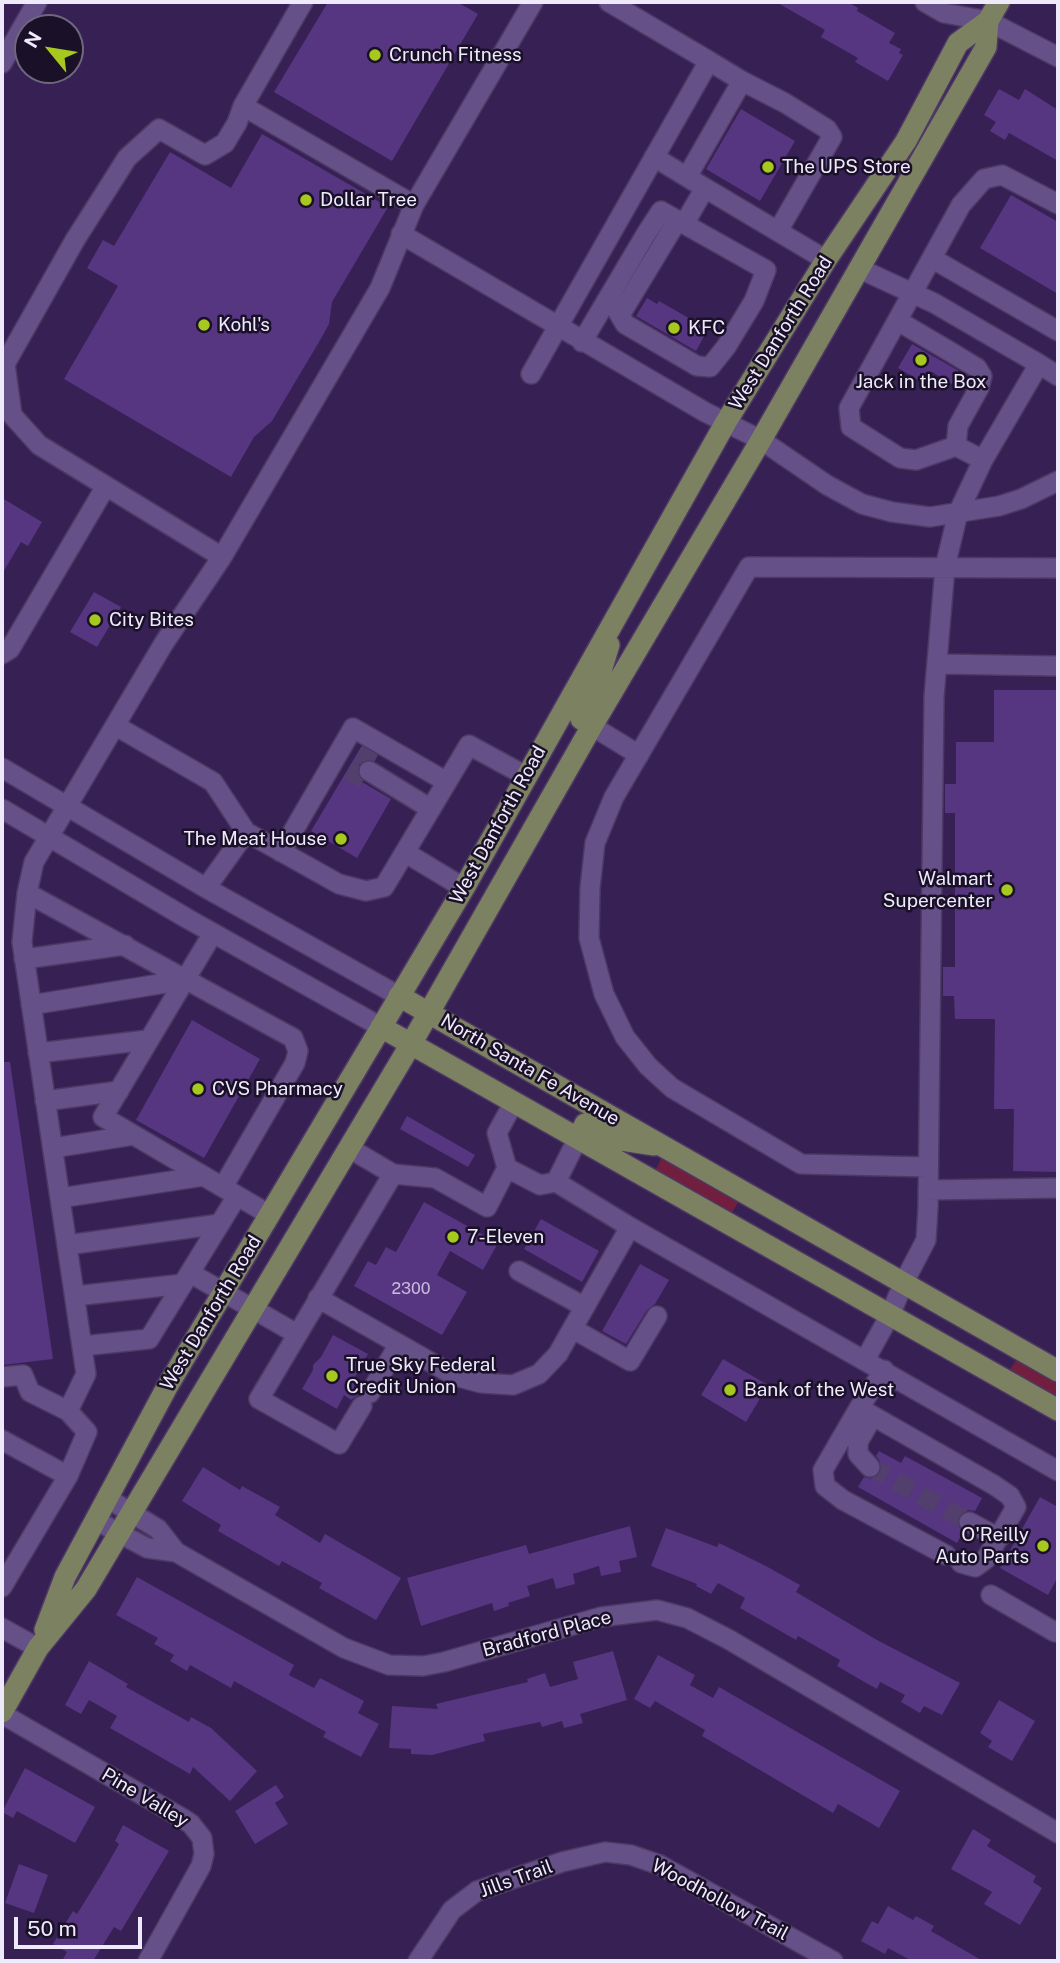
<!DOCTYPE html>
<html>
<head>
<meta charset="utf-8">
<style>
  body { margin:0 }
  #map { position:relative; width:1060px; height:1963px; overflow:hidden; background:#372154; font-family:"Public Sans",sans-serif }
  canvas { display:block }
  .frame { position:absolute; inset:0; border:4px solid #efe9fc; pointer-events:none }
  .north { position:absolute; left:14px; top:14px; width:70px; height:70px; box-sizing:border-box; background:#1a1128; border:2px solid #6f677d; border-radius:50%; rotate:300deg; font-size:19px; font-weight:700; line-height:28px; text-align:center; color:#efe9fc }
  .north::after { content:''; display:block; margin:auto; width:24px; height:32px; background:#a7c81f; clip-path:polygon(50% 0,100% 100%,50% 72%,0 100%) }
  .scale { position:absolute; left:14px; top:1917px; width:128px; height:32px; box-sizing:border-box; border:4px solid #efe9fc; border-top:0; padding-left:9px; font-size:21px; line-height:24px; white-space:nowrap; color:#efe9fc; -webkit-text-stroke:5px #1a1128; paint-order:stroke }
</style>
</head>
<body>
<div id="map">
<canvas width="1060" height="1963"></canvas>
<div class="frame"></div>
<div class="north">N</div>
<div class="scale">50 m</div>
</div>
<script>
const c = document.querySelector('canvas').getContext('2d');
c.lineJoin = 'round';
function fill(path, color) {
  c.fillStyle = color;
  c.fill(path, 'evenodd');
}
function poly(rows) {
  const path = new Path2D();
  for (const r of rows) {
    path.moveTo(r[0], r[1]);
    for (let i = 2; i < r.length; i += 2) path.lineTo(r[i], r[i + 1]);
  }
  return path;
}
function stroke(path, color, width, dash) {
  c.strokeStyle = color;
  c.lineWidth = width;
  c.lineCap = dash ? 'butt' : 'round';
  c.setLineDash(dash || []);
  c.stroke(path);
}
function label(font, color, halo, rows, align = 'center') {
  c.font = font + ' "Public Sans",sans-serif';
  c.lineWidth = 5;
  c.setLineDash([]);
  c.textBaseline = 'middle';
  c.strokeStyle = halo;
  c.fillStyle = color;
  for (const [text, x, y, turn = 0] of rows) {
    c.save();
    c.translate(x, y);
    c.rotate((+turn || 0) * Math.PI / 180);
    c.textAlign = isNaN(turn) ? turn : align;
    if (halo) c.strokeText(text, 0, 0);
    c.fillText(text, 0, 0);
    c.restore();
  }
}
fill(poly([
  [662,1157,739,1201,731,1214,655,1171],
  [1017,1359,1058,1382,1058,1399,1009,1371]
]), '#721e3f');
fill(poly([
  [328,2,457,2,478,14,392,161,274,92],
  [776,2,848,2,858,8,857,11,895,33,889,43,901,49,899,53,903,55,888,81,855,62,858,58,821,37,825,30],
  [999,89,1019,100,1025,89,1058,110,1058,161,1009,133,1005,140,990,131,996,122,984,115],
  [741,109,795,141,760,201,706,169],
  [262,134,388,207,332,302,329,324,319,342,272,421,254,437,231,477,64,379,118,286,87,268,103,240,114,246,170,152,231,188],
  [1011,195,1058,222,1058,294,980,248],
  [647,298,657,304,659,301,708,329,696,351,636,316],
  [912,344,959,371,952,384,932,372,925,384,898,368],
  [2,498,42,522,28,546,21,542,2,574],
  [94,592,121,607,97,647,70,632],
  [994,690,1058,690,1058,1172,1013,1171,1014,1109,994,1109,995,1019,955,1019,954,996,943,996,943,967,955,967,955,813,945,813,945,784,956,784,956,742,994,742],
  [361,747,377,756,375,760,369,759,359,764,357,770,359,777,362,782,391,799,357,858,311,831],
  [192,1020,260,1059,204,1158,136,1120],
  [2,1062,10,1062,53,1359,2,1365],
  [407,1116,475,1155,468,1167,400,1129],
  [424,1202,498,1243,483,1270,450,1251,437,1275,467,1292,442,1335,354,1286,368,1261,376,1265,386,1247,396,1252],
  [541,1219,599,1251,582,1282,524,1249],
  [640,1264,669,1280,655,1304,647,1310,626,1344,602,1331],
  [333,1335,368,1354,352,1382,360,1387,358,1395,351,1400,344,1395,337,1409,302,1389,313,1370,313,1365,321,1357],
  [723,1359,768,1385,746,1422,701,1395],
  [879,1451,901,1463,905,1456,982,1498,975,1511,968,1510,959,1516,957,1523,963,1532,957,1543,858,1487,864,1477,873,1479,881,1471,882,1464,876,1456],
  [203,1467,240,1490,242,1486,280,1507,275,1515,320,1543,325,1534,401,1578,376,1620,319,1588,322,1583,282,1561,279,1566,218,1531,221,1525,182,1501],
  [1040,1497,1058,1507,1058,1577,1048,1595,1000,1568],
  [630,1526,637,1557,619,1561,621,1572,601,1576,599,1566,573,1574,575,1584,556,1589,553,1578,527,1586,530,1596,508,1603,509,1606,494,1611,492,1603,421,1626,407,1578,526,1545,529,1554],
  [666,1528,717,1547,719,1543,764,1565,800,1585,796,1592,877,1640,960,1683,942,1715,924,1706,920,1713,901,1702,905,1695,880,1682,877,1689,861,1680,837,1666,840,1660,798,1636,796,1640,740,1608,745,1598,718,1583,711,1594,696,1586,697,1584,651,1566],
  [137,1577,294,1665,289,1675,314,1688,320,1678,364,1701,358,1713,379,1724,361,1757,323,1737,326,1732,234,1681,231,1688,190,1665,187,1671,170,1661,174,1655,154,1644,158,1638,116,1615],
  [613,1651,627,1700,580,1714,583,1723,564,1728,562,1721,542,1727,540,1722,483,1734,485,1741,432,1755,411,1754,411,1749,389,1748,392,1706,438,1709,436,1704,528,1682,527,1679,545,1673,550,1687,578,1679,573,1662],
  [658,1655,695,1675,690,1685,713,1698,719,1687,900,1791,879,1828,838,1804,833,1813,702,1736,705,1730,679,1715,655,1701,650,1708,634,1699],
  [89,1661,128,1684,126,1687,189,1722,191,1717,211,1728,257,1771,230,1801,193,1767,190,1774,110,1728,117,1716,89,1700,81,1714,65,1705],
  [999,1700,1035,1721,1012,1761,988,1747,992,1741,980,1733],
  [25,1768,95,1807,75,1843,17,1811,13,1818,2,1812],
  [276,1785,284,1797,275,1803,288,1824,255,1844,235,1811],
  [123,1825,169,1851,121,1931,114,1927,93,1961,62,1961,67,1952,53,1944,73,1911,77,1914,103,1872,119,1844,115,1841],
  [973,1829,991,1840,987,1846,1036,1876,1033,1882,1042,1888,1020,1925,984,1904,992,1892,951,1869],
  [19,1864,48,1875,34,1913,5,1903],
  [888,1906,913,1920,916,1916,934,1926,931,1931,983,1961,912,1961,888,1948,885,1954,861,1941,872,1921,878,1924]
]), '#563581');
stroke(poly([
  [358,753,374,762],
  [348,770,364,779],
  [870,1467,969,1522]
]), '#533f6d', 19, [19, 10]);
const minor = poly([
  [925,2,944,13,988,21,1058,57],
  [709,61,742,81],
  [2,63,37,2],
  [243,106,414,205],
  [654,157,687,177],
  [705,188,687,177,742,81,785,103,827,129,832,137,778,231],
  [684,224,705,188,826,260],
  [401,234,705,412,761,440,827,485,862,504,892,512,930,517,999,506,1021,499,1058,481],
  [933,259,1058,331],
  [860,269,934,303,1039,364,983,460,958,513,945,567,934,697,928,1207,926,1240,904,1282,890,1315,865,1360],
  [620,315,677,221],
  [898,321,949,351,977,368,982,376,979,388,958,426,956,446],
  [582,342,646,234,661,211,766,270,754,301,726,347,710,367,697,366,625,324,615,307,606,301],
  [1039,364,1058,376],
  [531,374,709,61,609,2],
  [983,460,956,446,916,460,900,458,851,427,849,408,961,205,984,179,1002,175,1058,204],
  [222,557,39,445,12,415,5,364,75,240,127,158,159,129,205,155,225,143,237,123,243,106,303,2],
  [2,654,10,649,106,486],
  [937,664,1058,666],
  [116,726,213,782,246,832,339,884,366,891,384,887,469,745,526,776],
  [592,726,639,755],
  [2,768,206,888,399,996],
  [369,771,431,809],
  [2,809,188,919,381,1027],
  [281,852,353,728,447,782],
  [406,853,464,888],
  [206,888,246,832],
  [27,893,293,1038,298,1051,295,1063,223,1187],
  [213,933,103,1117,270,1215],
  [24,959,125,945],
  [31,1005,184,980],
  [38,1053,147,1040],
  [45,1101,119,1091],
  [578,1138,556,1182,630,1227,1058,1471],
  [53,1148,134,1135],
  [349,1148,393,1174,259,1399,339,1444,362,1406],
  [927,1167,801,1164,672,1088,648,1066,625,1037,604,994,589,938,590,888,595,843,614,797,749,567,1058,568],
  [507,1168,540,1185,556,1182],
  [393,1174,435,1178,487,1207,507,1168,497,1133,514,1102],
  [928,1190,1058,1188],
  [60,1198,204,1176],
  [67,1245,220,1224],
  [519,1271,585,1307],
  [190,1273,297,1334],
  [75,1296,183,1284],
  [318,1298,455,1376,481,1383,513,1385,539,1374,558,1354,630,1227],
  [573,1329,630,1361,657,1316],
  [82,1346,149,1339,237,1196],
  [884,1370,859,1408,994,1485,1010,1496,1016,1507,986,1559,975,1567,961,1563],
  [2,1377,23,1375,30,1392,68,1411,86,1374,22,942,27,893,34,862,164,643,222,557,380,288,414,205,533,2],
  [370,1393,399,1344],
  [859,1408,823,1470,825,1486,843,1500,946,1555],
  [68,1411,87,1432,68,1476],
  [2,1440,68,1476,2,1587],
  [870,1467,858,1454,858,1442,873,1416],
  [107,1498,158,1529,176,1552,344,1648,389,1665,423,1666,444,1662,601,1617,657,1610,687,1618,728,1639,1058,1833],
  [95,1520,147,1548,176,1552],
  [969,1522,999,1538],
  [991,1595,1055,1632,1058,1632],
  [2,1628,38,1648],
  [2,1714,182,1818,191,1824,202,1838,204,1854,201,1866,148,1961],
  [418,1961,452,1910,477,1891,562,1862,605,1852,631,1855,660,1865,833,1961]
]);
const major = poly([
  [592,726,581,719,580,715,598,681,609,645],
  [399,996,1058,1371],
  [381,1027,1058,1410],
  [578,1138,585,1124,615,1139,654,1145],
  [45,1630,65,1577,167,1387,464,888,726,422,826,260,906,141,958,43,988,21,999,2],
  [2,1712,38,1648,86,1589,411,1044,592,726,761,440,986,47,988,21]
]);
stroke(minor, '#4d3963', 22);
stroke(major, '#4d3963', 24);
stroke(minor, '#655087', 19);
stroke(major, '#7c8161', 21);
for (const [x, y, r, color] of [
  [375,55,7,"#a7c81f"],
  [768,167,7,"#a7c81f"],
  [306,200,7,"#a7c81f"],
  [204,325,7,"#a7c81f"],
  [674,328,7,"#a7c81f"],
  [921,360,7,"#a7c81f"],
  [95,620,7,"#a7c81f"],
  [341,839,7,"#a7c81f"],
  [1007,890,7,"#a7c81f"],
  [198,1089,7,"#a7c81f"],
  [453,1237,7,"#a7c81f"],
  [332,1376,7,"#a7c81f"],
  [730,1390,7,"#a7c81f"],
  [1043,1546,7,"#a7c81f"]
]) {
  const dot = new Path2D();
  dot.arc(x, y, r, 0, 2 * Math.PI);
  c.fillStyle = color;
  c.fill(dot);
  stroke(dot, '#1a1128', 2.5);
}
label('16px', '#c9bcdd', null, [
  ["2300",411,1289]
]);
label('19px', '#efe9fc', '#1a1128', [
  ["Crunch Fitness",389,55],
  ["The UPS Store",782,167],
  ["Dollar Tree",320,200],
  ["Kohl's",218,325],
  ["KFC",688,328],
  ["Jack in the Box",921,382,"center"],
  ["City Bites",109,620],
  ["The Meat House",327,839,"right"],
  ["Walmart",993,879,"right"],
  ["Supercenter",993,901,"right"],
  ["CVS Pharmacy",212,1089],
  ["7-Eleven",467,1237],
  ["True Sky Federal",346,1365],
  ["Credit Union",346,1387],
  ["Bank of the West",744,1390],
  ["O'Reilly",1029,1535,"right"],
  ["Auto Parts",1029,1557,"right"]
], 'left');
label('19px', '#efe9fc', '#1a1128', [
  ["West Danforth Road",781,333,-58],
  ["West Danforth Road",498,825,-61],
  ["North Santa Fe Avenue",530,1070,30],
  ["West Danforth Road",211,1313,-59],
  ["Bradford Place",547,1634,-15],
  ["Pine Valley",145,1798,31],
  ["Jills Trail",516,1879,-20],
  ["Woodhollow Trail",720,1900,28]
]);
</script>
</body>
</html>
